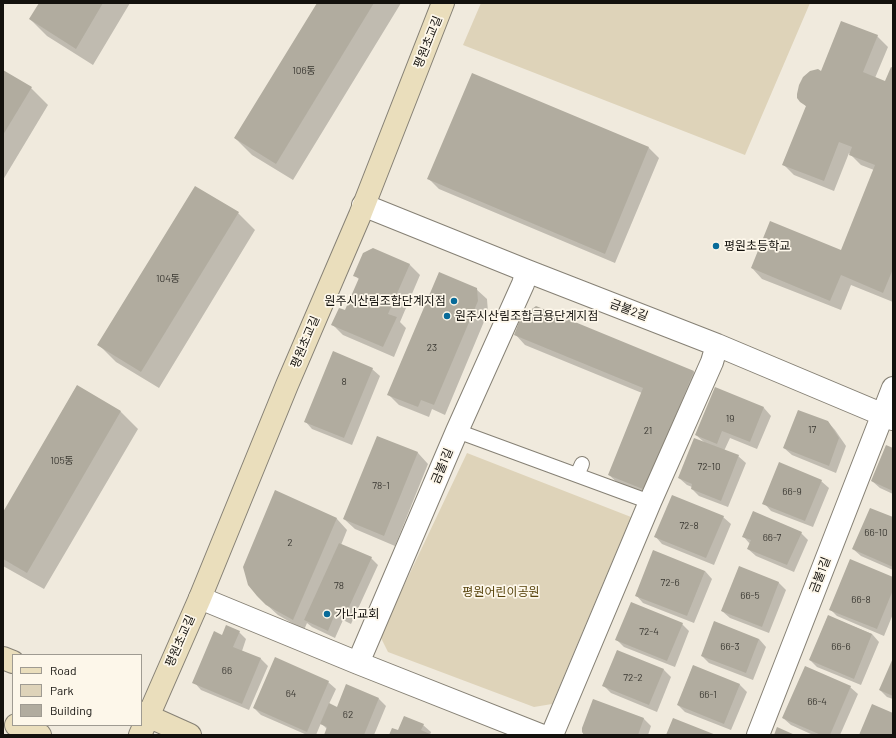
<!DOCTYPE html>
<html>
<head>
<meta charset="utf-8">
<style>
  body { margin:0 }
  #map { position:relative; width:896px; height:738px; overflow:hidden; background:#f0eadd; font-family:Barlow,sans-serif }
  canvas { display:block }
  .frame { position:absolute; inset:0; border:4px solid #13110d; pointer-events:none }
  .legend { position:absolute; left:12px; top:654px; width:130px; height:72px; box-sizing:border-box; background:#fdf7ea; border:1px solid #9f9b92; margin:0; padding:5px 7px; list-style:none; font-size:12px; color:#13110d }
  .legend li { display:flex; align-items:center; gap:8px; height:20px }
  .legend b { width:20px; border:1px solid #9f9b92 }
</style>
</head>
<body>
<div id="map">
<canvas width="896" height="738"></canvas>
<div class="frame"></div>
<ul class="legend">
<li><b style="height:5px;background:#eadebc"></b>Road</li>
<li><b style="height:11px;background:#ded3b9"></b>Park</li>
<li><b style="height:11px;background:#b1ac9f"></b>Building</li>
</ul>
</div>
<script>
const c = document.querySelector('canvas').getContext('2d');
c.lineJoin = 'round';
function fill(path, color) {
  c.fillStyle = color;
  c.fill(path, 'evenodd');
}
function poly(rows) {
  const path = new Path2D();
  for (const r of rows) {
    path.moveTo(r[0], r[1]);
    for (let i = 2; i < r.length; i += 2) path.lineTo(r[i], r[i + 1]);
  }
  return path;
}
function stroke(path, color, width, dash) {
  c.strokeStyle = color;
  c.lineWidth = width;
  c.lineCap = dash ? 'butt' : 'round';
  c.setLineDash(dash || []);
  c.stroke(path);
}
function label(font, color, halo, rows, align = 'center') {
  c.font = font + ' Barlow,"Noto Sans KR",sans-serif';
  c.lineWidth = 3.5;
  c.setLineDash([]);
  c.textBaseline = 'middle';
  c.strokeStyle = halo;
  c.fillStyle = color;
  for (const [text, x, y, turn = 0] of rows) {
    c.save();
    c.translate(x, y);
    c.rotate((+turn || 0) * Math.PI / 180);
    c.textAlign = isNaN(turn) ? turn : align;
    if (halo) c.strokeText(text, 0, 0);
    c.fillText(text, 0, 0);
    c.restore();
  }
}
fill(poly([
  [481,3,810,3,745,155,463,45],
  [467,453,631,517,552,704,534,707,388,652,380,636]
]), '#ded3b9');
fill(poly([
  [40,3,130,3,93,65,47,36,30,19],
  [318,3,401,3,293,180,252,155,235,138],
  [877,36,888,47,875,78,886,82,893,69,893,302,851,285,841,310,762,279,752,268,842,251,874,170,861,165,849,153,834,191,794,175,783,164,807,107,801,101,821,72],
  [3,72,31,88,48,105,3,180],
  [649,148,659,158,615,263,439,189,429,179],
  [238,213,255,230,159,388,116,362,99,345],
  [373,249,410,265,420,275,400,322,406,328,394,357,343,335,333,325,346,312,360,280,355,276],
  [476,289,487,299,488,312,445,415,432,409,429,417,399,405,388,394],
  [515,334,694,372,704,382,656,500,620,485,609,475,642,393,525,345],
  [372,369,380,376,352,445,312,429,305,421],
  [77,386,121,412,138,429,44,589,3,566,3,514],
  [715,389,764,408,771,416,757,449,730,438,724,451,738,456,746,463,728,507,699,496,692,489,692,487,687,485,679,478,705,443,696,435],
  [828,422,835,430,846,446,836,473,792,455,784,448],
  [378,437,418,453,428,464,395,546,355,529,344,519],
  [893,449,893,494,880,488,872,481],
  [821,481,829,488,813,527,771,511,764,503],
  [276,492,337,519,347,530,341,545,371,558,378,565,351,624,343,620,335,638,312,627,307,623,304,630,278,615,268,606],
  [723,517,731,524,714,565,662,544,655,536],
  [893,518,893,570,861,556,853,549],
  [801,533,808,540,794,572,756,556,748,549,750,544,743,536],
  [705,571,712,579,694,623,643,603,636,595],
  [893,578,893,614,884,636,837,616,830,609],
  [778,582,786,590,769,633,730,618,722,611],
  [828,616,872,634,879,642,861,685,817,667,810,660],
  [682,624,689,631,675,667,624,647,617,640],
  [239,632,246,639,242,651,261,659,268,666,249,710,201,690,194,682,222,636],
  [759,639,766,647,753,680,709,663,702,656],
  [617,651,664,670,671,677,657,712,611,693,604,686],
  [893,661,893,699,887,697,880,690],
  [693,666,740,685,747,692,731,730,685,712,678,705],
  [328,682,336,689,329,704,337,708,379,699,386,706,374,735,325,735,327,729,321,723,316,735,307,735,261,715,254,708],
  [850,687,858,694,840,735,813,735,791,725,783,718],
  [593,700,644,719,651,726,648,735,586,735],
  [404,717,423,725,431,732,430,735,390,735,398,732]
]), '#0003');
fill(poly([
  [39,3,103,3,76,49,29,19],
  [317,3,374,3,276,164,234,138],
  [841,21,878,35,863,72,885,81,891,67,893,68,893,269,883,293,841,275,830,301,751,268,770,221,841,250,875,165,849,155,852,147,839,142,824,181,782,165,806,106,800,102,797,98,797,94,799,85,803,77,810,71,818,69,821,71],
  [3,70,32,87,3,135],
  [472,73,649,147,605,254,427,179],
  [195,186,239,212,141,372,97,345],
  [373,248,410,264,388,314,397,317,383,347,331,325,339,308,345,310,359,278,353,276,363,253],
  [439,272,477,288,478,301,434,405,421,400,418,407,387,395],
  [536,306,694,371,645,490,608,475,643,388,514,335,521,317],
  [333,351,373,368,344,438,304,422],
  [77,385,121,411,27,573,3,559,3,512],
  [715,387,764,407,750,442,722,431,717,444,695,435],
  [798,410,828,421,839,438,829,466,783,448],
  [377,436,418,452,384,536,343,519],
  [694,438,739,455,721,501,691,489,692,484,678,478],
  [886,445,893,448,893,491,871,481],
  [779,462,822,480,805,521,762,504],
  [275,490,337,518,293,620,266,605,257,596,248,585,243,567],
  [672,495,724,516,706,558,654,537],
  [870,508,893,517,893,567,852,549],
  [753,511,802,532,787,565,747,549,751,540,742,537],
  [339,543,372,557,344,618,335,614,328,631,304,620],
  [653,550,705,571,687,616,635,596],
  [850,559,893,577,893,590,877,629,829,610],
  [739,566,779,582,762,627,721,611],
  [631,602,683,623,667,661,615,640],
  [828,615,872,634,854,679,809,660],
  [714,621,759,639,746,673,701,656],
  [226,625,240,631,233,647,261,658,242,704,192,683,214,631,222,635],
  [617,650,664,669,649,705,602,686],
  [275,657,329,681,307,732,253,708],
  [893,658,893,696,879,690],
  [693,665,740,684,724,724,677,705],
  [805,666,851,686,830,735,821,735,782,718],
  [346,684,379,698,364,735,324,735,327,727,320,724,329,703,337,707],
  [593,699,644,718,638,735,584,735,582,732,582,728],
  [872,704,893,713,893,735,859,735],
  [404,716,424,724,421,730,432,735,389,735,392,728,398,730],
  [673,718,716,735,666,735],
  [777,727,795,735,774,735]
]), '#b1ac9f');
const lane = poly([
  [457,431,650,502],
  [577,475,582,464]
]);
const street = poly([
  [363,205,527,271,717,345,893,419],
  [200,598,358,663,540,735],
  [358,663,457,431,523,284,527,271],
  [552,735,650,502,712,362,717,345],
  [758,735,893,388]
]);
const secondary = poly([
  [3,658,13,662],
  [141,713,190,735],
  [16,725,40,735],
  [140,735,200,598,287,385,360,215,443,3]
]);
stroke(lane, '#868175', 16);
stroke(street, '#868175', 24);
stroke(secondary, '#868175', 24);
stroke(lane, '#fff', 14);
stroke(street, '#fff', 22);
stroke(secondary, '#eadebc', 22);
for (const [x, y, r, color] of [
  [716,246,4,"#086b99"],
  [454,301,4,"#086b99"],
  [447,316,4,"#086b99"],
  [327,614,4,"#086b99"]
]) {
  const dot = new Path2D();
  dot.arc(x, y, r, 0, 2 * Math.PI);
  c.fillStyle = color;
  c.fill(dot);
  stroke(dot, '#fdf7ea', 1.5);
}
label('10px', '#3a3832', null, [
  ["106동",304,71],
  ["104동",168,279],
  ["23",432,348],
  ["8",344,382],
  ["19",730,419],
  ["17",812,430],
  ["21",648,431],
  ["105동",62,461],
  ["72-10",709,467],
  ["78-1",381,486],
  ["66-9",792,492],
  ["72-8",689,526],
  ["66-10",876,533],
  ["66-7",772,538],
  ["2",290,543],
  ["72-6",670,583],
  ["78",339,586],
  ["66-5",750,596],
  ["66-8",861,600],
  ["72-4",649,632],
  ["66-3",730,647],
  ["66-6",841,647],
  ["66",227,671],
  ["72-2",633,678],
  ["64",291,694],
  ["66-1",708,695],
  ["66-4",817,702],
  ["62",348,715]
]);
label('12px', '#13110d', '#fdf7ea', [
  ["평원초교길",428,42,-68],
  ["금불2길",629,310,21],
  ["평원초교길",305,342,-67],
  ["금불1길",442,466,-67],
  ["금불1길",820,575,-69],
  ["평원초교길",180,641,-66]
]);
label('12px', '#13110d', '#fdf7ea', [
  ["평원초등학교",724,246],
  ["원주시산림조합단계지점",446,301,"right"],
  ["원주시산림조합금용단계지점",455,316],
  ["가나교회",335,614]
], 'left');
label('12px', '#57430c', '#fdf7ea', [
  ["평원어린이공원",501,592]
]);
</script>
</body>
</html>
